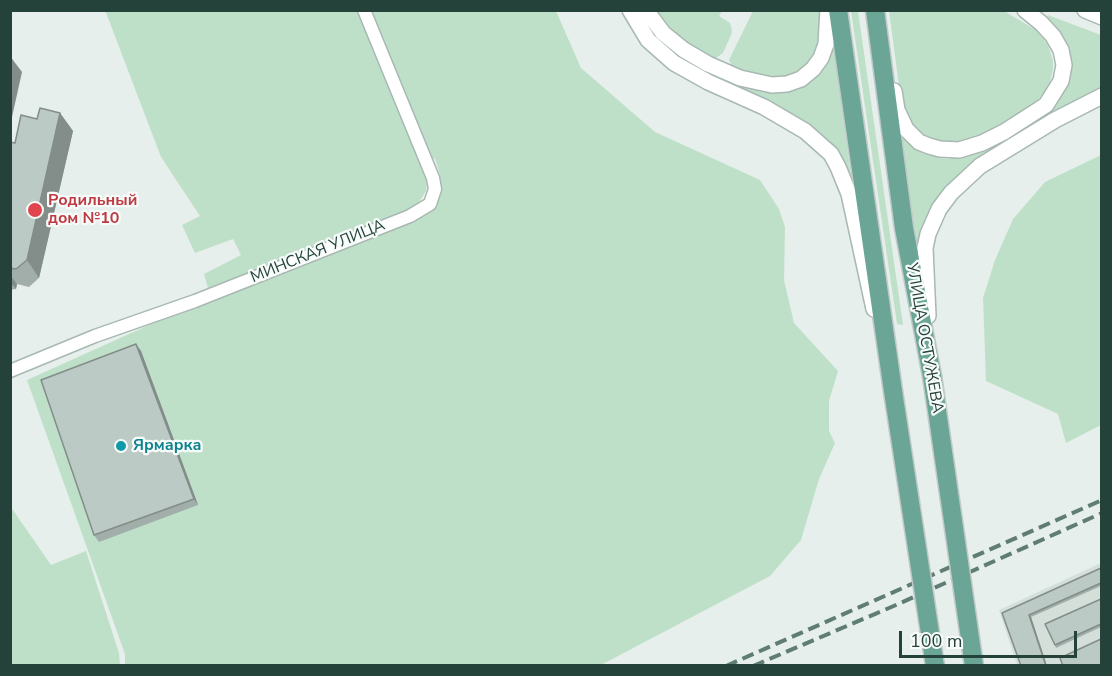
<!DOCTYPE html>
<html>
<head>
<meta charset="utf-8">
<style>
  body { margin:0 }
  #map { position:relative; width:1112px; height:676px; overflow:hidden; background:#e6efeb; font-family:"Nunito Sans",sans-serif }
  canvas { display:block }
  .frame { position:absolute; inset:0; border:12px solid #24423a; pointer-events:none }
  .scale { position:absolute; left:899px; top:631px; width:178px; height:27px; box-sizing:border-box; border:3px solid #24423a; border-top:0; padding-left:8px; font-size:18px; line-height:21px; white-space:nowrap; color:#24423a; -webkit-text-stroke:4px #f7fbf9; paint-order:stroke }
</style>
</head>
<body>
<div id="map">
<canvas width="1112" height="676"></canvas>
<div class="frame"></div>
<div class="scale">100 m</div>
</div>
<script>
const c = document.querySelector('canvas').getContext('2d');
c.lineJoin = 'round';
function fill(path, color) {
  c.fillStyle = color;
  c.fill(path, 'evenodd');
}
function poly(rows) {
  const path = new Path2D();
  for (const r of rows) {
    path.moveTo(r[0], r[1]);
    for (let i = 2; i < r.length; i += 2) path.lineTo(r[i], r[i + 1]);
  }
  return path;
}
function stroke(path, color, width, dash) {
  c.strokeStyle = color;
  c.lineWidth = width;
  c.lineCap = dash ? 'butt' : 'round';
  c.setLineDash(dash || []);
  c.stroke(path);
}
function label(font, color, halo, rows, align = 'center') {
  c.font = font + ' "Nunito Sans",sans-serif';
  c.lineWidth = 4.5;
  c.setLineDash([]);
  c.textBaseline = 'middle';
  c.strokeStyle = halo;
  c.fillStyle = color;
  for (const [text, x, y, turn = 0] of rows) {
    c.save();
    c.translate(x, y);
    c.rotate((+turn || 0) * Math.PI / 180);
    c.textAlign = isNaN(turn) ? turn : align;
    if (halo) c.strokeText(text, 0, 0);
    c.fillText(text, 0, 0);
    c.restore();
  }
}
fill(poly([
  [1101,563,1101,665,1017,665,999,610]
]), '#d4dfda');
fill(poly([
  [105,10,556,11,581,68,655,132,760,180,779,209,785,227,784,280,794,323,838,371,829,401,829,431,835,443,819,479,801,540,770,576,599,666,125,665,125,654,27,380,211,297,435,205,440,175,435,158,424,164,427,179,426,191,419,202,405,213,209,292,204,274,241,255,233,239,195,253,182,225,200,216,161,157],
  [634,11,640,11,654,34,665,47,683,60,721,77,752,89,768,92,791,90,807,83,820,74,829,62,833,42,852,184,847,170,835,152,814,131,777,109,681,63,660,46],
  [653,11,722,11,719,16,730,23,732,30,731,35,723,53,716,58,711,58,673,34],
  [753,11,819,11,819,44,812,60,799,71,781,79,752,76,733,68,729,60],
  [851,11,858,11,903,325,897,324],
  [889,11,1004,11,1036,30,1048,45,1053,61,1053,69,1049,86,1033,106,976,138,960,144,929,140,914,129,902,108],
  [1048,15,1101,35,1101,90,940,197,928,215,921,237,917,267,899,130,924,152,940,158,948,159,969,155,985,148,1065,86,1046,18],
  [1101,155,1101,425,1066,443,1058,414,986,381,983,298,995,260,1013,219,1045,182],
  [11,509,13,510,51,565,86,551,119,653,120,665,11,665]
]), '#bfe0c8');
const minor = poly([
  [10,371,95,336,195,301,410,216,430,204,435,189,433,178,364,10]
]);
const tertiary = poly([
  [630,10,648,40,674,63,708,82,764,107,805,131,831,154,838,167,849,194,874,309],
  [646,10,663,33,684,50,708,64,740,78,772,85,787,84,801,79,813,69,821,58,826,44,828,10],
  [1085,10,1102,17],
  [894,91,897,110,906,129,919,142,929,146,940,149,959,150,982,143,1004,132,1046,105,1061,81,1064,65,1061,50,1053,36,1041,23,1025,10],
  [928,316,925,248,928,234,939,209,951,193,980,166,1055,120,1102,96]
]);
const primary = poly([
  [838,10,893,391],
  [875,10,904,228,932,376]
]);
stroke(minor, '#a8b8b2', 15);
stroke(tertiary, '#a8b8b2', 18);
stroke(primary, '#c2cac8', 21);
stroke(minor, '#fff', 12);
stroke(tertiary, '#fff', 15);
stroke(primary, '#6aa596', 18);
stroke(poly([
  [726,666,1102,500],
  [753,666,896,605,1102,513]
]), '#5f7d75', 4, [12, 6]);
const primaryBridge = poly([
  [932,376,974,666],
  [893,391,935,666]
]);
stroke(primaryBridge, '#c2cac8', 21, []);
stroke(primaryBridge, '#6aa596', 18);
fill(poly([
  [60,113,73,131,39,278,29,287,17,284,16,289,10,290,10,142,15,143,37,119],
  [141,351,198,505,99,542,94,535],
  [1101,568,1101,586,1031,617,1047,666,1021,666,1002,613],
  [1101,599,1101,627,1056,648,1055,645]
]), '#a1aea9');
fill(poly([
  [10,56,22,72,10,126],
  [60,113,73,131,39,278,27,260],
  [10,275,17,284,16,289,10,282],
  [136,344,141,351,198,505,194,499],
  [1029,615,1031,617,1047,666,1046,666]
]), '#838d89');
const building = poly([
  [40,108,60,113,27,260,16,269,10,268,10,142,15,143,21,115,37,119,40,108],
  [136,344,194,499,94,535,41,380,136,344],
  [1101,568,1101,583,1029,615,1046,666,1021,666,1002,613,1101,568],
  [1101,599,1101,624,1055,645,1045,624,1101,599],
  [1101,639,1101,666,1063,666,1060,658,1101,639]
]);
fill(building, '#bbcac4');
stroke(building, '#838d89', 1.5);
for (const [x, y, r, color] of [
  [35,210,8,"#e0444e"],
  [121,446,6,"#0f9aa8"]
]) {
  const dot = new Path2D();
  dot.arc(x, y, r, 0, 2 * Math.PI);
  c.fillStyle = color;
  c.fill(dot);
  stroke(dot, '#f7fbf9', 2);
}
label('bold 16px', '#be3a42', '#f7fbf9', [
  ["Родильный",48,201],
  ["дом №10",48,219]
], 'left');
label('16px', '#24423a', '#f7fbf9', [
  ["МИНСКАЯ УЛИЦА",318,252,-22],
  ["УЛИЦА ОСТУЖЕВА",924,338,80]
]);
label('bold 16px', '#0d838f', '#f7fbf9', [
  ["Ярмарка",133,446]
], 'left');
</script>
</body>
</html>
